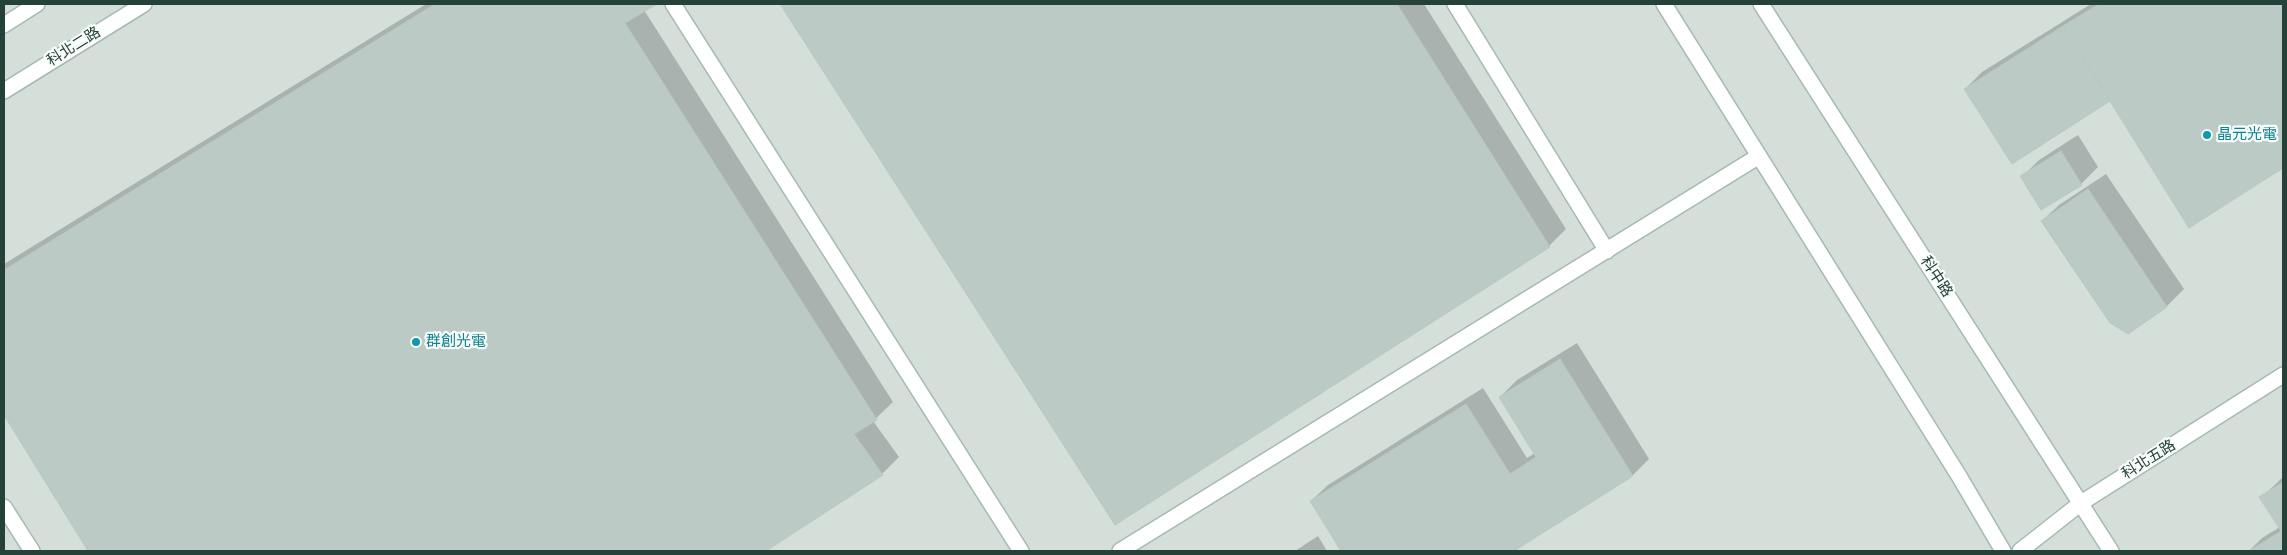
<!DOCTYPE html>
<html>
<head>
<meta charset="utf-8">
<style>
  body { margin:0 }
  #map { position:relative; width:2287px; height:555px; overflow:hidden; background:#e6efeb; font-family:"Archivo Narrow",sans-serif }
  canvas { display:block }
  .frame { position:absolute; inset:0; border:5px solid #24423a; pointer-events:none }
</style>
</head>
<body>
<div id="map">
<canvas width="2287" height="555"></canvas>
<div class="frame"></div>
</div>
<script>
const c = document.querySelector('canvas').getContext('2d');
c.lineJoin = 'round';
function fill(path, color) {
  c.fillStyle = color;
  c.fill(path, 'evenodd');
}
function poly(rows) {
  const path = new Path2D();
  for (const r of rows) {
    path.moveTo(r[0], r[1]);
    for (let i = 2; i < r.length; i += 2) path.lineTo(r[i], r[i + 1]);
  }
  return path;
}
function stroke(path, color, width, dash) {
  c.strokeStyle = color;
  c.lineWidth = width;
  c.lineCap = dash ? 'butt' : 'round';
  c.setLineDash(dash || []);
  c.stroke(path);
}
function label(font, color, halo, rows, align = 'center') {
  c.font = font + ' "Archivo Narrow","Noto Sans TC",sans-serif';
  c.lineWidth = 4.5;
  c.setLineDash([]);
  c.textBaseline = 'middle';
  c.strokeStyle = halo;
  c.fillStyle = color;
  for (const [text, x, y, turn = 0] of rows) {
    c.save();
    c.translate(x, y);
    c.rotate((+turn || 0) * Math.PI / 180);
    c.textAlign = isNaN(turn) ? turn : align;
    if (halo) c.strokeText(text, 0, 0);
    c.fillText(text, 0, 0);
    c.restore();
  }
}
fill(poly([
  [4,4,2283,4,2283,551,4,551]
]), '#d4dfda');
fill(poly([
  [426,4,655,4,644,10,893,402,873,421,899,457,882,474,763,551,89,551,4,413,4,264],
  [781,4,1424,4,1566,229,1549,246,1116,523],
  [2091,4,2283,4,2283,167,2189,226,2111,100,1965,89,1982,72],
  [2078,135,2098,167,2081,184,2022,177,2039,160],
  [2106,174,2184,289,2167,306,2128,332,2042,221,2059,205],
  [1577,343,1649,459,1633,475,1511,551,1342,551,1311,501,1328,485,1483,388,1527,458,1535,453,1500,397,1517,380],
  [2283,477,2283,551,2249,551,2262,538,2280,527,2261,498],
  [1318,536,1327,551,1295,551]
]), '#0003');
const building = poly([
  [435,4,657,4,625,23,877,420,854,434,883,475,766,551,88,551,4,415,4,270,435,4],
  [780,4,1397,4,1550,247,1115,525,780,4],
  [2099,4,2283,4,2283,168,2189,228,2063,26,2099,4],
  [2063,26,2110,101,2012,164,1964,89,2063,26],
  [2061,151,2082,185,2041,210,2020,176,2061,151],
  [2088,189,2167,307,2128,334,2110,323,2041,221,2088,189],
  [1560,359,1633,476,1514,551,1341,551,1310,501,1466,404,1510,474,1536,457,1499,397,1560,359],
  [2283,482,2283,551,2249,551,2281,531,2259,497,2283,482]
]);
fill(building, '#bbcac4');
stroke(building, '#b8c9c2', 1);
const service = poly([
  [673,4,1021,551],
  [1455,4,1607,251],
  [4,507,32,551],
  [1120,551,1759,156]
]);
const minor = poly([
  [4,25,37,4],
  [4,91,144,4],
  [2020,551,2081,503,2283,375]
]);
const tertiary = poly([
  [1664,4,1959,476,2003,551],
  [1761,4,2111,551]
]);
stroke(service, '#a8b8b2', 18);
stroke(minor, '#a8b8b2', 18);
stroke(tertiary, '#a8b8b2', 18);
stroke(service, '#fff', 15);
stroke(minor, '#fff', 15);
stroke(tertiary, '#fff', 15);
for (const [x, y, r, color] of [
  [2207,135,5,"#0f9aa8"],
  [416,342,5,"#0f9aa8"]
]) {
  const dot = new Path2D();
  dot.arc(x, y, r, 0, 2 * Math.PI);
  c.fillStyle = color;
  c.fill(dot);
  stroke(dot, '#f7fbf9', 2);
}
label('15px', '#24423a', '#f7fbf9', [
  ["科北二路",74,47,-32],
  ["科中路",1936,277,57],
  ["科北五路",2149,460,-32]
]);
label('15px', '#0d838f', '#f7fbf9', [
  ["晶元光電",2217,135],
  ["群創光電",426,342]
], 'left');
</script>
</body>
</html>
